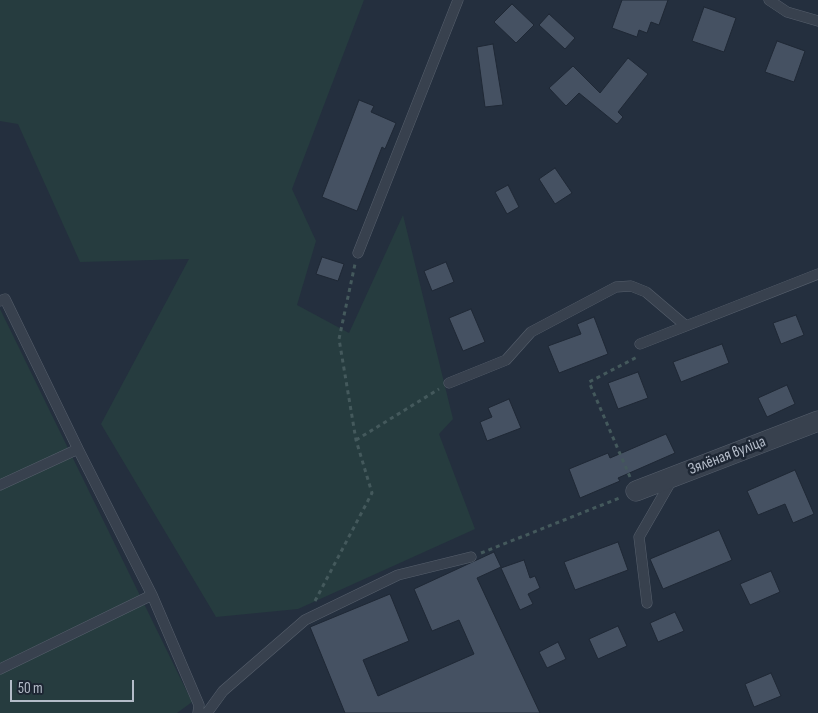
<!DOCTYPE html>
<html>
<head>
<meta charset="utf-8">
<style>
  body { margin:0 }
  #map { position:relative; width:818px; height:713px; overflow:hidden; background:#242f3e; font-family:"Sofia Sans Condensed",sans-serif }
  canvas { display:block }
  .scale { position:absolute; left:10px; top:680px; width:124px; height:22px; box-sizing:border-box; border:2px solid #b4bcc9; border-top:0; padding-left:6px; font-size:15px; line-height:18px; white-space:nowrap; color:#b4bcc9; -webkit-text-stroke:4px #1d2633; paint-order:stroke }
</style>
</head>
<body>
<div id="map">
<canvas width="818" height="713"></canvas>
<div class="scale">50 m</div>
</div>
<script>
const c = document.querySelector('canvas').getContext('2d');
c.lineJoin = 'round';
function fill(path, color) {
  c.fillStyle = color;
  c.fill(path, 'evenodd');
}
function poly(rows) {
  const path = new Path2D();
  for (const r of rows) {
    path.moveTo(r[0], r[1]);
    for (let i = 2; i < r.length; i += 2) path.lineTo(r[i], r[i + 1]);
  }
  return path;
}
function stroke(path, color, width, dash) {
  c.strokeStyle = color;
  c.lineWidth = width;
  c.lineCap = dash ? 'butt' : 'round';
  c.setLineDash(dash || []);
  c.stroke(path);
}
function label(font, color, halo, rows, align = 'center') {
  c.font = font + ' "Sofia Sans Condensed",sans-serif';
  c.lineWidth = 5;
  c.setLineDash([]);
  c.textBaseline = 'middle';
  c.strokeStyle = halo;
  c.fillStyle = color;
  for (const [text, x, y, turn = 0] of rows) {
    c.save();
    c.translate(x, y);
    c.rotate((+turn || 0) * Math.PI / 180);
    c.textAlign = isNaN(turn) ? turn : align;
    if (halo) c.strokeText(text, 0, 0);
    c.fillText(text, 0, 0);
    c.restore();
  }
}
fill(poly([
  [0,0,364,0,292,189,316,241,297,305,349,333,403,215,453,419,439,434,475,529,298,609,216,617,101,424,189,259,80,262,18,124,0,121],
  [0,309,192,702,177,713,0,713]
]), '#263c3f');
const building = poly([
  [622,0,668,0,659,25,651,22,647,33,639,30,637,37,612,28,622,0],
  [512,4,534,25,516,43,494,22,512,4],
  [704,7,736,18,724,52,692,41,704,7],
  [549,14,575,38,565,49,539,25,549,14],
  [777,41,805,51,794,82,765,72,777,41],
  [493,44,503,105,485,107,477,47,493,44],
  [628,58,648,74,618,112,623,117,617,124,579,93,566,106,549,88,573,66,600,93,628,58],
  [359,100,374,106,371,112,396,123,385,149,382,147,357,211,322,197,359,100],
  [555,168,572,193,555,204,539,179,555,168],
  [508,185,519,207,507,214,495,192,508,185],
  [322,257,344,264,338,281,316,274,322,257],
  [446,262,454,282,432,291,424,271,446,262],
  [471,309,485,342,463,351,449,318,471,309],
  [796,315,804,335,781,344,773,323,796,315],
  [594,317,608,354,559,373,548,346,581,334,577,324,594,317],
  [722,344,729,363,681,382,673,362,722,344],
  [638,372,648,398,618,409,608,383,638,372],
  [787,385,795,404,767,417,758,398,787,385],
  [509,399,521,428,487,441,480,422,492,417,488,408,509,399],
  [666,434,675,453,618,478,620,481,580,498,569,469,608,453,610,458,666,434],
  [795,470,814,514,793,523,785,504,758,515,747,491,795,470],
  [719,530,732,560,663,589,650,559,719,530],
  [618,542,628,570,575,590,564,562,618,542],
  [494,552,501,567,477,578,540,713,345,713,310,627,390,594,409,641,363,660,378,696,474,654,459,620,432,631,414,589,494,552],
  [524,560,530,578,535,576,540,588,528,594,533,604,520,610,501,568,524,560],
  [771,571,780,592,750,605,740,584,771,571],
  [675,612,684,631,658,642,650,623,675,612],
  [618,626,627,646,598,659,589,639,618,626],
  [558,642,566,659,547,668,539,652,558,642],
  [771,673,781,696,754,707,745,684,771,673]
]);
fill(building, '#455162');
stroke(building, '#1f2835', 1);
const lane = poly([
  [769,0,787,12,818,21],
  [358,253,458,0],
  [0,301,5,299,78,449],
  [640,344,818,274],
  [449,383,506,360,531,332,616,287,631,286,646,292,686,326],
  [0,485,78,449,152,595,199,705,198,713],
  [647,603,639,537,673,478],
  [0,669,152,595],
  [207,713,223,691,305,620,398,575,471,557]
]);
const street = poly([
  [636,491,818,421]
]);
stroke(lane, '#565f6c', 11);
stroke(street, '#565f6c', 21);
stroke(poly([
  [356,440,439,389],
  [630,477,589,382,639,356],
  [481,553,622,497],
  [315,601,372,493,356,440,339,339,355,264]
]), '#44595c', 3, [4, 4]);
stroke(lane, '#38414e', 10);
stroke(street, '#38414e', 20);
label('16px', '#b4bcc9', '#1d2633', [
  ["Зялёная вуліца",727,456,-21]
]);
</script>
</body>
</html>
